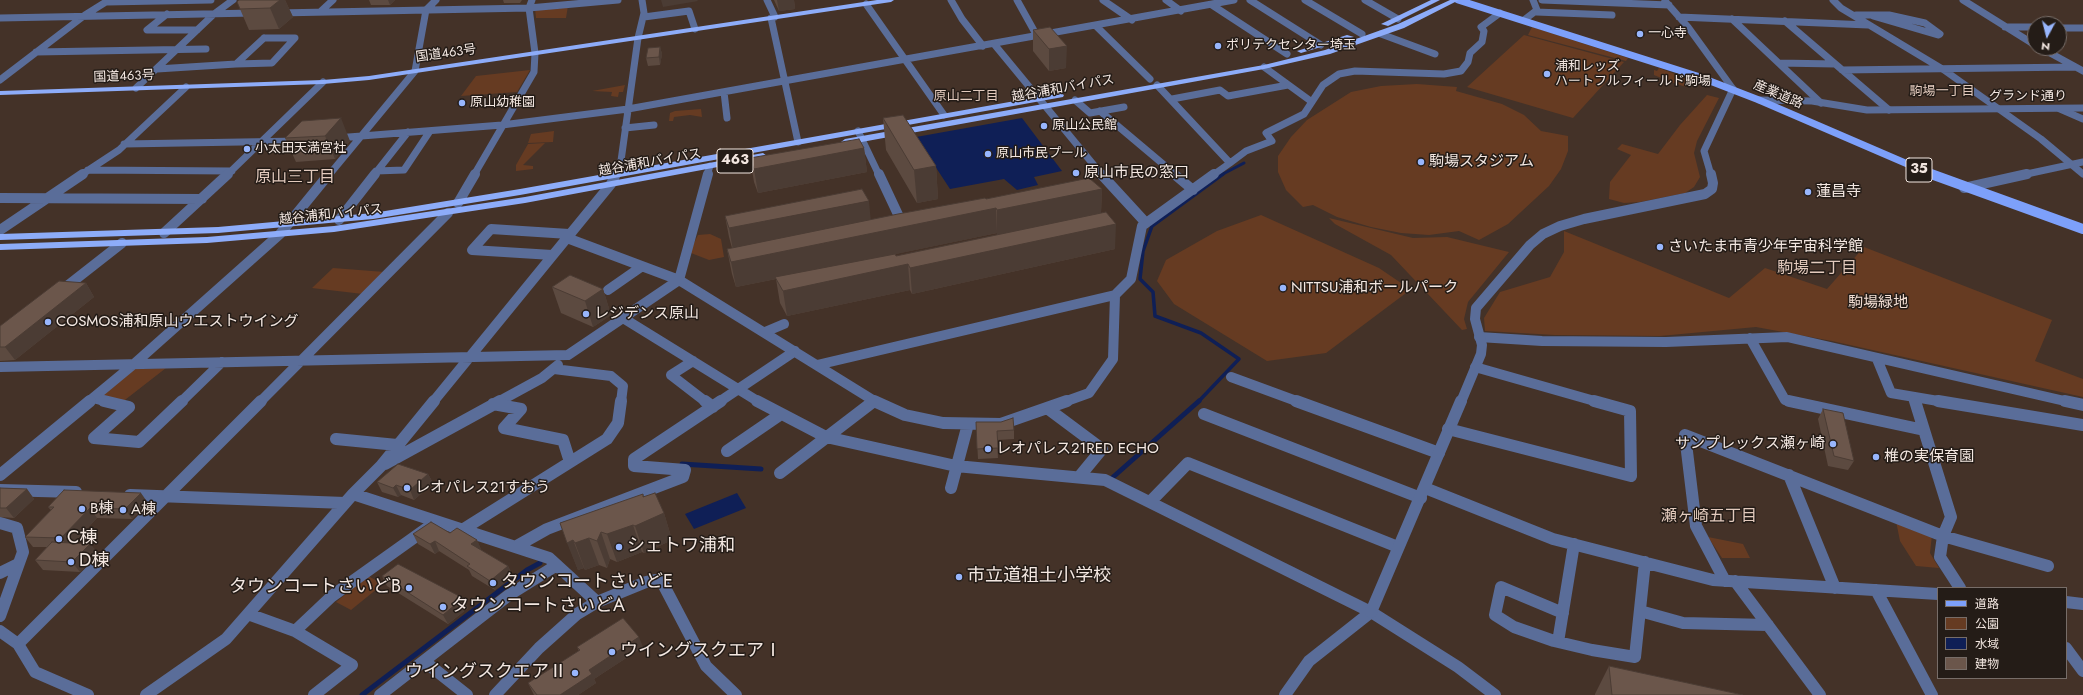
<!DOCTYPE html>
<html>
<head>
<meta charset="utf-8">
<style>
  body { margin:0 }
  #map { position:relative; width:2083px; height:695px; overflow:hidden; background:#443228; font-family:Jost,"Noto Sans JP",sans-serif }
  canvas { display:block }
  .legend { position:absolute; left:1937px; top:587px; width:130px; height:92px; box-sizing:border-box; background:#241c17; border:1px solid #776d68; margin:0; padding:5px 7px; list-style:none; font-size:12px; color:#f3e7e1 }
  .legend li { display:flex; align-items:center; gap:8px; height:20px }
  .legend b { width:20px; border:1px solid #776d68 }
  .north { position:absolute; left:2027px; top:16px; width:40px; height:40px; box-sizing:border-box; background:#241c17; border:1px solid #776d68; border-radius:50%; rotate:187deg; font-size:11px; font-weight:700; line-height:16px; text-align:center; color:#f3e7e1 }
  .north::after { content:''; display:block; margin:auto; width:14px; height:18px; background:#98b6fd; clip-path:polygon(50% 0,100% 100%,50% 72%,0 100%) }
</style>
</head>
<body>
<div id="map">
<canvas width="2083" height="695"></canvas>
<ul class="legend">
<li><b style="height:5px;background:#7da0fa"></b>道路</li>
<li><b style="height:11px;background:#663b22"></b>公園</li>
<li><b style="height:11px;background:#0f1f56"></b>水域</li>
<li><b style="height:11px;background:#6b564b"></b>建物</li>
</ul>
<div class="north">N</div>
</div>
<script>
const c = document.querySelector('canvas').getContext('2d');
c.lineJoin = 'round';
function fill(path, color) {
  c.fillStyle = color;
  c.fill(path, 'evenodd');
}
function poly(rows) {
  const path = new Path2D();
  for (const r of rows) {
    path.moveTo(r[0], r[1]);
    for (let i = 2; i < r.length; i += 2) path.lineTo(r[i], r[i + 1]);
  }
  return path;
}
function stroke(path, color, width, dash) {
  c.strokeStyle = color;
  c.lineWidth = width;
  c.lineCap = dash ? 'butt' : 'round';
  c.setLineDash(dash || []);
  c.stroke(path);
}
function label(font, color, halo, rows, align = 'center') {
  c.font = font + ' Jost,"Noto Sans JP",sans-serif';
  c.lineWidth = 3;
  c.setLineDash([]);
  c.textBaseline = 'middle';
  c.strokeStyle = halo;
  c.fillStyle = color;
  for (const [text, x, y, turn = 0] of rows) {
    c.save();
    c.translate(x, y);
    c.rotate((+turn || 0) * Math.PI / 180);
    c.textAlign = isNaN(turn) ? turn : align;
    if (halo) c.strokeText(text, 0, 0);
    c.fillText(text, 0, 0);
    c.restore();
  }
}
fill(poly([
  [568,6,566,18,536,18,535,9],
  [1532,27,1628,58,1626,61,1528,35],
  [1524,35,1624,62,1573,118,1467,87],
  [1659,68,1693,81,1686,87,1671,82,1654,75,1654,70,1657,71],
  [530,70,517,92,461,96,476,76],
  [1417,84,1457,87,1456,91,1502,104,1524,115,1541,131,1568,136,1568,151,1561,169,1549,186,1508,224,1479,240,1459,231,1429,235,1401,233,1371,227,1337,217,1313,205,1303,207,1286,190,1278,172,1278,156,1291,137,1307,120,1351,92,1381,86],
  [625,85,623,92,619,92,618,97,611,96,612,92,592,91],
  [1707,95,1719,98,1697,141,1694,153,1700,177,1694,187,1685,193,1640,202,1624,203,1609,199,1610,182,1631,155,1617,149,1622,144,1658,154,1680,125],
  [701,109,702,117,690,115,674,117,673,121,669,121,670,113,675,111],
  [554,131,553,142,528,143,531,134],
  [545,143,523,165,533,166,533,169,516,171,516,165,528,144],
  [1261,215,1379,268,1401,283,1406,293,1326,353,1267,361,1174,304,1157,281,1166,260,1217,231],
  [1329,218,1413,238,1447,237,1509,252,1468,302,1464,319,1467,329,1462,330,1391,255,1335,224],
  [1564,231,1729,298,1765,268,1827,289,1864,247,2052,320,2035,361,2083,379,2083,397,1832,341,1756,327,1660,336,1555,335,1485,331,1484,318,1500,292,1550,277,1564,252],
  [710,234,721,239,724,257,709,260,691,253,690,251,698,235],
  [333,268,385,272,363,294,312,288],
  [166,368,121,403,99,397,134,369],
  [1896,521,1932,535,1930,553,1939,568,1916,566,1900,541],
  [1708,537,1743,544,1750,558,1722,558],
  [368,576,383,584,351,610,336,602]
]), '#663b22');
fill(poly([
  [1022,118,1062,171,1034,177,1038,185,1017,190,1004,179,950,189,916,137],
  [737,493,746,508,694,529,685,514]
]), '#0f1f56');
stroke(poly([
  [1221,175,1244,163]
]), '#0f1f56', 3);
stroke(poly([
  [1198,402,1239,359,1201,333,1155,316,1153,292,1140,279,1143,251,1152,226,1223,174]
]), '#0f1f56', 3.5);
stroke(poly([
  [682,464,761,469],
  [1112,478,1199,401],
  [362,695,527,570,540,563]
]), '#0f1f56', 5);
stroke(poly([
  [767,0,775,17],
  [951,0,962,19,983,46],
  [1017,0,1037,36],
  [1103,0,1132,20],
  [1166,0,1181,11],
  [1250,0,1321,45],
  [1305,0,1362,34],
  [1365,0,1398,19],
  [1542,0,1669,5],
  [1833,0,1841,8,1944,70,2041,139,2083,174],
  [1963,0,2035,45],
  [1665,1,1688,27,1733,89],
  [107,2,211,0],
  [866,4,944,115],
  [1212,5,1287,54],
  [320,12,333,0],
  [1536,12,1612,15],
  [278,13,529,8,618,0],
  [167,14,147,30,197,30],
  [1856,15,1889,15,1925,23,1940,34,1938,35,1873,16],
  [644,17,689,11,695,29],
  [1679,17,1868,25],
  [0,18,254,13],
  [771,18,798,142],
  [1732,19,1821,103],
  [1524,20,1537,10,1533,0],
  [1785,21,1889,110],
  [1096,26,1150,79],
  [2005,27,2035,27],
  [2059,28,2083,28],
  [1381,34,1435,54],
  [264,38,295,38,272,63,236,64,264,38],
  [994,44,1102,175],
  [2041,48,2083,71],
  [36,52,206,49],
  [1779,63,1835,64],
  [1264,67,1312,102],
  [157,69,236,64],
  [1842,70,2075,67],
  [0,80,85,15,109,0],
  [1157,85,1230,163,1213,175],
  [136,88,214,14,233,0],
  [724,92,727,118],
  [1172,99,1220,90,1228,96,1288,85],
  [1075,100,1090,113,1124,107],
  [2060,109,2083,119],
  [1100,111,1176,175],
  [625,128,654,125],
  [858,131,879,175],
  [336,138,502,125,628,109,1234,0],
  [124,144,300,141],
  [1230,163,1246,151,1272,141,1266,133,1304,114,1323,85,1339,74,1355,71,1444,74,1461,71,1468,62,1470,53,1482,42,1484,31,1481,27,1500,13],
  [88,170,232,171],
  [376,171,404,170,430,131],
  [81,175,119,150,186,87],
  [227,175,323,82],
  [329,175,415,71,426,10,436,0],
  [374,175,408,132],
  [474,175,534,72,535,53,529,8,532,0],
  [616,175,620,168,638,38,644,13,642,0],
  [707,175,710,166]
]), '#5a6d99', 7);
stroke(poly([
  [879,174,902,223],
  [1101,174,1146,223],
  [1174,174,1193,190],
  [0,198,202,199],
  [458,203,475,174],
  [339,220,375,174],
  [0,230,83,174],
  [164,233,228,174],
  [567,238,679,280,876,402],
  [552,255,472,250,491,229,569,234],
  [62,290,122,243],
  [608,290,641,267],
  [623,318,759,402],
  [765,332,784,324],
  [1479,337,1542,341,1666,342,1787,337,2069,402],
  [1750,338,1785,400,1794,402],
  [1877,359,1891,393,1944,402],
  [693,361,671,375,706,402],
  [817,365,1115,295],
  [0,367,568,355,679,280,708,174],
  [1475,367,1598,402],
  [554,369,611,376,623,386,621,402],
  [1231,377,1299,402],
  [1914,397,1915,402],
  [93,398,108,402],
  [88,402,134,364,280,234,329,174],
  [181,402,222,362],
  [260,402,448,213],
  [433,402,611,184,616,174],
  [498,402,542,378,558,365],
  [719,402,795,351],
  [1064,402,1089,393,1113,359,1115,295,1131,279,1142,226,1214,174]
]), '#5a6d99', 10);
stroke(poly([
  [104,401,129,407,94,438,139,442,182,401],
  [705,401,713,407],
  [757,401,826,437,956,466,1105,480,1371,612,1458,667,1495,695],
  [874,401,905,415,943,423,1001,424,1067,401],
  [1296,401,1439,453],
  [1789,401,1924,430],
  [1915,401,1951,517,1943,536,1940,557,1960,588],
  [1938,401,2083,425],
  [2065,401,2083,405],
  [493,404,521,409,504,428,563,440,570,462],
  [1047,408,1102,449,1079,477],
  [1204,414,1421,498],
  [1448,429,1631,476,1630,411,1594,401],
  [336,439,397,445],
  [727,451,781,414],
  [385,464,500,401],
  [780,473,874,401],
  [0,475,90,401],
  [1789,475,1835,588],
  [951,488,968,424],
  [1425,488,1553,539,1713,580,1938,594],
  [0,490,76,492],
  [353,494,549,558,597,602],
  [130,495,345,503],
  [1150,502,1188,463,1398,547],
  [0,523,17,528,23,552,0,616],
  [462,530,607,439,618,423,621,401],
  [515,547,547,529,683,477,685,470,634,466,634,459,721,401],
  [0,573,18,564],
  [1725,581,1696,526,1685,435,1943,536,2048,566],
  [1735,581,1820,695],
  [1876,590,1932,695],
  [2066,602,2083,604],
  [1640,611,1683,623,1768,625],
  [1563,613,1501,587,1495,615,1514,627,1554,641,1592,650,1635,657,1645,562],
  [248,614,295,631,332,596,426,529],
  [0,631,18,644,35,672,88,695],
  [295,631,352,665,314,695],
  [1558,642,1574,544],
  [18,644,261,401],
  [2066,648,2083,671],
  [424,661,467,695],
  [146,695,226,639,353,494,381,466,434,401],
  [380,695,509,595,557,565],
  [495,695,539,648,577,614,597,602,646,582,655,580,662,582],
  [1285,695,1309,661,1371,612]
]), '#5a6d99', 12);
stroke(poly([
  [1759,100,1812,101,1867,110,2083,108],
  [1711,175,1704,151,1733,89],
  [2022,175,2083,162]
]), '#5a6d99', 7);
stroke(poly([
  [1964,188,2027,174],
  [1461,402,1481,354,1482,345,1475,319,1476,308,1530,245,1543,234,1560,226,1584,219,1705,194,1712,189,1713,183,1711,174]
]), '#5a6d99', 10);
stroke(poly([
  [662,582,706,666,736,695],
  [1371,612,1461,401]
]), '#5a6d99', 12);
stroke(poly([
  [1458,0,1697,76,1759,100,1933,175]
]), '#7da0fa', 7);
stroke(poly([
  [1931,174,2083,229]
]), '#7da0fa', 10);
fill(poly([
  [877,0,894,0,891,2,369,80,323,84,0,95,0,91,323,80,369,76,877,0],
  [1431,0,1440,0,1388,26,1381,24,1431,0],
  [1450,0,1459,0,1404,28,1330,54,1264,69,845,145,841,142,845,139,1264,65,1325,50,1398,24,1450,0],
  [1347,35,1354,37,1301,53,1297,51,1347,35],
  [1060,93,1064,95,1063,97,520,195,373,219,218,233,0,240,0,234,218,227,373,213,520,189,1060,93],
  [763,153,767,156,766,158,525,203,334,232,207,243,0,250,0,244,207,237,334,226,525,197,763,153]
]), '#8dacf9');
fill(poly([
  [239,0,285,0,293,17,279,29,249,30,240,9],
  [369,0,395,0,390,5,371,5],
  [503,0,522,0,520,3,504,3],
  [774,0,794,0,795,9,779,11],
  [1033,30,1066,68,1049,71,1033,51],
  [660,47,662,54,660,65,648,66,646,58],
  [883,118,936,166,938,199,917,203,886,150],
  [302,121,350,141,335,159,296,162,285,138],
  [864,148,867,172,758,193,754,182,750,158],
  [1102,189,1101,213,1115,249,912,294,910,290,787,316,780,303,776,279,736,287,732,274,727,249,732,248,729,237,725,216,871,220,986,199],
  [997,233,997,235,896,256,895,254],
  [86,283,94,297,15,360,0,361,0,326],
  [552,287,603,289,611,315,593,327,561,313],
  [1823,409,1854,461,1848,470,1828,466,1818,419],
  [976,422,1014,430,1014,439,997,440,998,458,978,459],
  [428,474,433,483,414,500,401,495,398,497,382,492,377,482],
  [0,488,27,489,34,499,14,518,0,517],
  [644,496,664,513,672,540,644,553,642,552,617,562,610,559,607,568,599,565,585,570,584,568,578,570,560,523],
  [148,503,132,519,97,518,74,543,90,544,98,553,80,572,43,570,35,560,47,547,33,547,25,537,51,510,48,507],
  [450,533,477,540,481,550,508,566,513,576,495,590,472,576,469,570,439,551,435,554,418,544,413,534],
  [382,576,468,608,448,624,387,586],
  [577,647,643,647,594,679,596,683,578,695,534,695,528,683,579,651],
  [1609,666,1743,695,1595,695,1595,694]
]), '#5c4a40');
fill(poly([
  [280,0,285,0,293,17,279,29,270,8],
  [388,0,395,0,390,5],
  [661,0,697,0,698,1,663,7],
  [777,0,794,0,795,9,779,11],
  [1067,46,1066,68,1049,71,1049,49],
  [660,47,662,54,660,65,659,57],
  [341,118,350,141,335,159,325,136],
  [864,148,867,172,758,193,754,169],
  [936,166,938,199,917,203,914,170],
  [1102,189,1101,213,997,235,997,210],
  [869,201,871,223,733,250,729,228],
  [996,208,997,233,776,279,775,277,776,279,736,287,731,262],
  [1116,224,1115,249,912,294,910,268],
  [908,264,910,290,787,316,783,291],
  [86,283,94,297,15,360,5,347],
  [603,289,611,315,593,327,585,301],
  [428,474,433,483,414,500,410,490],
  [396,485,401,495,398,497,393,488],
  [27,489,34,499,14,518,6,508],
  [141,493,148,503,132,519,125,509],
  [643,494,651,519,664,513,672,540,644,553,635,526,643,497],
  [90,508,97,518,69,548,61,538],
  [633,525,642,552,617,562,607,534],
  [601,532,610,559,607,568,597,541],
  [589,538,599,565,585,570,575,543],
  [477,540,481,549,475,554,471,544],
  [573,540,584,568,578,570,567,543],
  [435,541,439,551,435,554,430,544],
  [90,544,98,553,80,572,72,562],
  [508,566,513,576,495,590,490,581],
  [463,598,468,608,448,624,443,615],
  [639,637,643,647,594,679,596,683,578,695,560,695,589,670]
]), '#4b3c34');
const building = poly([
  [239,0,280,0,270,8,240,9,237,2,239,0],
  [1050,27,1067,46,1049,49,1033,30,1050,27],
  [660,47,659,57,646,58,648,48,660,47],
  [903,115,936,166,914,170,883,118,903,115],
  [341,118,325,136,285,138,302,121,341,118],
  [859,139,864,148,754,169,750,158,859,139],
  [1089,178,1102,189,997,210,996,208,731,262,727,249,898,214,985,198,986,199,1089,178],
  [862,189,869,201,729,228,725,216,862,189],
  [1106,212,1116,224,910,268,908,264,783,291,775,277,895,254,896,256,1106,212],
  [570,275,603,289,585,301,552,287,570,275],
  [59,281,86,283,5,347,0,347,0,326,59,281],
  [1823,409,1843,413,1854,461,1834,456,1823,409],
  [1013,418,1014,430,997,431,998,448,977,449,976,422,1001,422,1013,418],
  [398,464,428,474,410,490,396,485,393,488,377,482,398,464],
  [0,488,27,489,6,508,0,508,0,488],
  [64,490,141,493,125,509,90,508,61,538,25,537,54,507,48,507,64,490],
  [655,493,664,513,635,526,633,525,607,534,601,532,597,541,589,538,575,543,573,540,567,543,560,523,643,494,643,497,655,493],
  [431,522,450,533,457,528,477,540,471,544,508,566,490,581,467,566,470,564,435,541,430,544,413,534,431,522],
  [52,542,90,544,72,562,35,560,52,542],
  [398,564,463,598,443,615,382,576,398,564],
  [623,618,639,637,589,670,592,674,560,695,537,695,528,683,580,650,577,647,623,618],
  [1609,666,1743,695,1612,695,1609,666]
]);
fill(building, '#6b564b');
stroke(building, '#4b3c34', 1);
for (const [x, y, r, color] of [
  [1640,34,4,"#98b6fd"],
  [1218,46,4,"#98b6fd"],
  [1547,74,4,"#98b6fd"],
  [462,103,4,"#98b6fd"],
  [1044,126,4,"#98b6fd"],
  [247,149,4,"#98b6fd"],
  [988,154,4,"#98b6fd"],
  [1421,162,4,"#98b6fd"],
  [1076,173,4,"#98b6fd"],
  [1808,192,4,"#98b6fd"],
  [1660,247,4,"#98b6fd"],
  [1283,288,4,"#98b6fd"],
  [586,314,4,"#98b6fd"],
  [48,322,4,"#98b6fd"],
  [1833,444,4,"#98b6fd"],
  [988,449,4,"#98b6fd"],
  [1876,457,4,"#98b6fd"],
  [407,488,4,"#98b6fd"],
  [82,509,4,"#98b6fd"],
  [123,510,4,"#98b6fd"],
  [59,539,4,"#98b6fd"],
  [619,547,4,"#98b6fd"],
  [71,562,4,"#98b6fd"],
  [959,577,4,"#98b6fd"],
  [493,583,4,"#98b6fd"],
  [409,588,4,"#98b6fd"],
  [443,607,4,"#98b6fd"],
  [612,652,4,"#98b6fd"],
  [575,673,4,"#98b6fd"]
]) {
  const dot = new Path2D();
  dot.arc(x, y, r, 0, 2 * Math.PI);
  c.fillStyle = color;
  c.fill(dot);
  stroke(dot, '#241c17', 1.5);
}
label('13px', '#f3e7e1', '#241c17', [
  ["一心寺",1648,34],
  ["ポリテクセンター埼玉",1226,46],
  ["浦和レッズ",1555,67],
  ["ハートフルフィールド駒場",1555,82],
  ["原山幼稚園",470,103],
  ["原山公民館",1052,126],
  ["小太田天満宮社",255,149],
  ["原山市民プール",996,154]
], 'left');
label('13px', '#f3e7e1', '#241c17', [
  ["国道463号",446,54,-8],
  ["国道463号",124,77,-2],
  ["越谷浦和バイパス",1063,89,-10],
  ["産業道路",1778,95,23],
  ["グランド通り",2028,97],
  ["越谷浦和バイパス",650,163,-10],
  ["越谷浦和バイパス",331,215,-6]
]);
label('13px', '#e2cabd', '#241c17', [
  ["駒場一丁目",1942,92],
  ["原山二丁目",966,97]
]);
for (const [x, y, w] of [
  [735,161,36],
  [1919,170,26]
]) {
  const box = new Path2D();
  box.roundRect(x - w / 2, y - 12, w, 24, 3);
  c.fillStyle = '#241c17';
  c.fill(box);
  stroke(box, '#f3e7e1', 1);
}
label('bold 14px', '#f3e7e1', null, [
  ["463",735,161],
  ["35",1919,170]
]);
label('15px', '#f3e7e1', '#241c17', [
  ["駒場スタジアム",1429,162],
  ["原山市民の窓口",1084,173],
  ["蓮昌寺",1816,192],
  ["さいたま市青少年宇宙科学館",1668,247],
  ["NITTSU浦和ボールパーク",1291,288],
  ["レジデンス原山",594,314],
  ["COSMOS浦和原山ウエストウイング",56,322],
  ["サンプレックス瀬ヶ崎",1825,444,"right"],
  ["レオパレス21RED ECHO",996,449],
  ["椎の実保育園",1884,457],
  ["レオパレス21すおう",415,488],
  ["B棟",90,509],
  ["A棟",131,510]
], 'left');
label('15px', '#f1ddd2', '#241c17', [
  ["駒場緑地",1878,303]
]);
label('16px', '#e2cabd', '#241c17', [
  ["原山三丁目",295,178],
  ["駒場二丁目",1817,269],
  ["瀬ヶ崎五丁目",1709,517]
]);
label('18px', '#f3e7e1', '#241c17', [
  ["C棟",67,539],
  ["シェトワ浦和",627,547],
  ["D棟",79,562],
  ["市立道祖土小学校",967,577],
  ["タウンコートさいどE",501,583],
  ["タウンコートさいどB",401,588,"right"],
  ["タウンコートさいどA",451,607],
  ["ウイングスクエアⅠ",620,652],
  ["ウイングスクエアⅡ",567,673,"right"]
], 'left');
</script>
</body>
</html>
